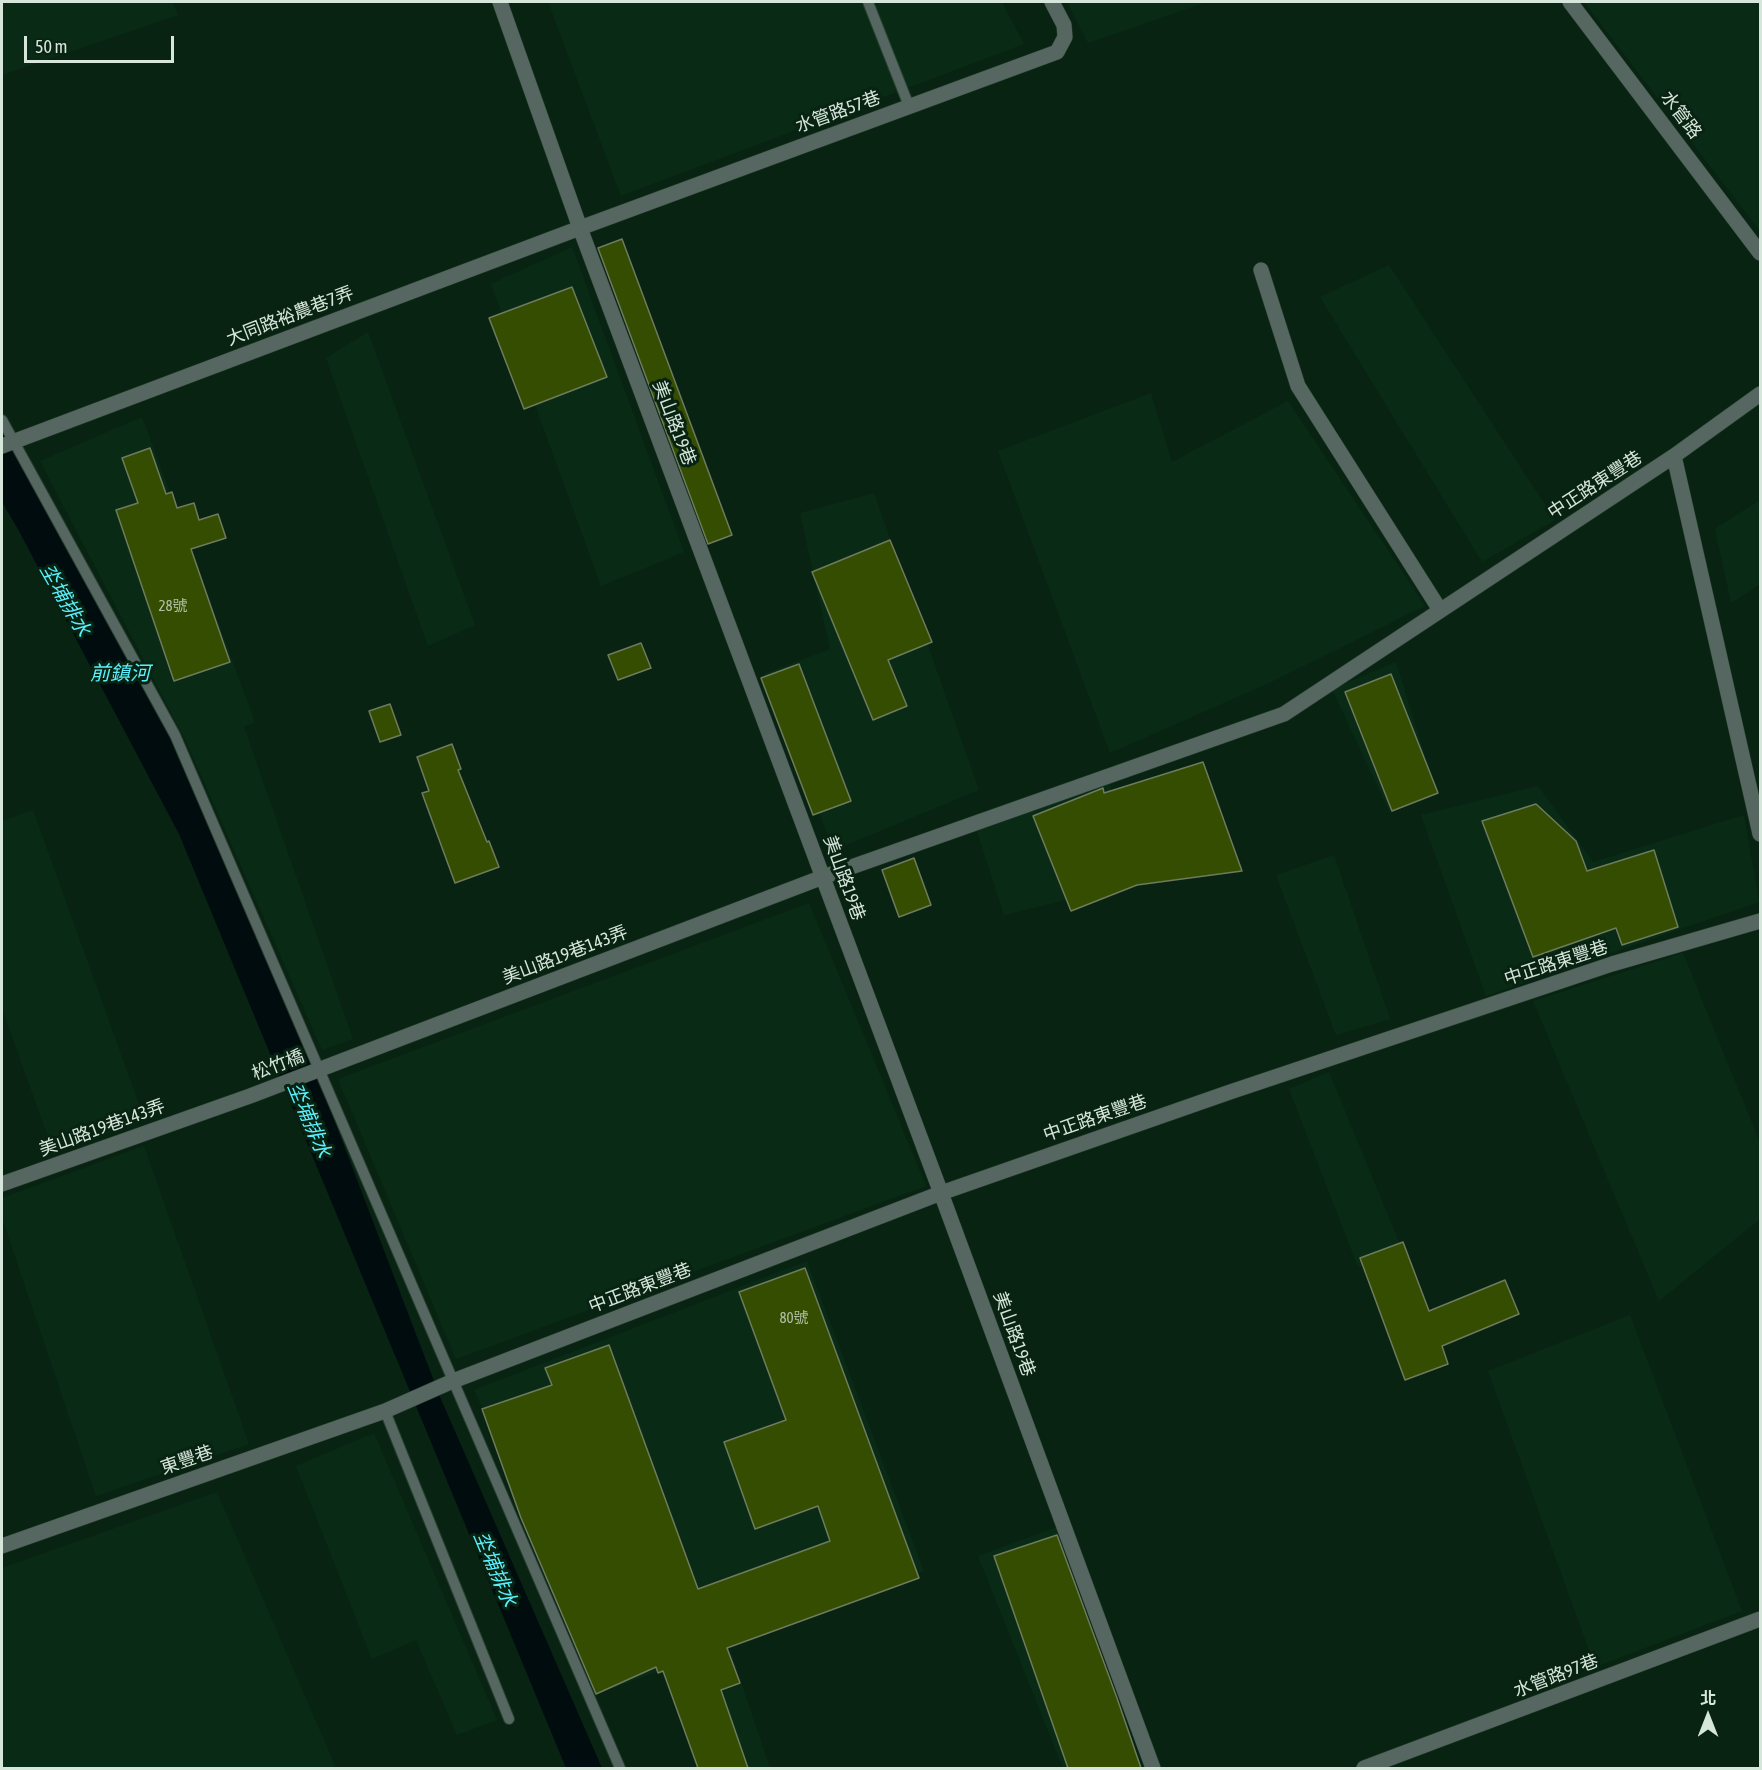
<!DOCTYPE html>
<html>
<head>
<meta charset="utf-8">
<style>
  body { margin:0 }
  #map { position:relative; width:1762px; height:1770px; overflow:hidden; background:#092313; font-family:"Asap Condensed","Noto Sans TC",sans-serif }
  canvas { display:block }
  .frame { position:absolute; inset:0; border:3px solid #d6e6da; pointer-events:none }
  .north { position:absolute; left:1678px; top:1686px; width:60px; height:60px; -webkit-text-stroke:4px #092313; paint-order:stroke; rotate:0deg; font-size:16px; font-weight:700; line-height:24px; text-align:center; color:#d6e6da }
  .north::after { content:''; display:block; margin:auto; width:21px; height:27px; background:#d6e6da; clip-path:polygon(50% 0,100% 100%,50% 72%,0 100%) }
  .scale { position:absolute; left:24px; top:36px; width:150px; height:27px; box-sizing:border-box; border:3px solid #d6e6da; border-top:0; padding-left:8px; font-size:18px; line-height:21px; white-space:nowrap; color:#d6e6da; -webkit-text-stroke:4px #092313; paint-order:stroke }
</style>
</head>
<body>
<div id="map">
<canvas width="1762" height="1770"></canvas>
<div class="frame"></div>
<div class="north">北</div>
<div class="scale">50 m</div>
</div>
<script>
const c = document.querySelector('canvas').getContext('2d');
c.lineJoin = 'round';
function fill(path, color) {
  c.fillStyle = color;
  c.fill(path, 'evenodd');
}
function poly(rows) {
  const path = new Path2D();
  for (const r of rows) {
    path.moveTo(r[0], r[1]);
    for (let i = 2; i < r.length; i += 2) path.lineTo(r[i], r[i + 1]);
  }
  return path;
}
function stroke(path, color, width, dash) {
  c.strokeStyle = color;
  c.lineWidth = width;
  c.lineCap = dash ? 'butt' : 'round';
  c.setLineDash(dash || []);
  c.stroke(path);
}
function label(font, color, halo, rows, align = 'center') {
  c.font = font + ' "Asap Condensed","Noto Sans TC",sans-serif';
  c.lineWidth = 6;
  c.setLineDash([]);
  c.textBaseline = 'middle';
  c.strokeStyle = halo;
  c.fillStyle = color;
  for (const [text, x, y, turn = 0] of rows) {
    c.save();
    c.translate(x, y);
    c.rotate((+turn || 0) * Math.PI / 180);
    c.textAlign = isNaN(turn) ? turn : align;
    if (halo) c.strokeText(text, 0, 0);
    c.fillText(text, 0, 0);
    c.restore();
  }
}
fill(poly([
  [2,2,173,2,178,15,2,75],
  [548,2,1002,2,1024,44,621,196],
  [1067,2,1207,2,1088,43],
  [1584,2,1760,2,1760,231],
  [572,247,684,552,601,586,491,284],
  [1389,265,1555,520,1482,562,1320,297],
  [368,332,475,625,428,646,326,358],
  [1151,393,1172,462,1288,401,1425,606,1267,684,1110,753,998,451],
  [142,417,255,722,244,727,353,1039,322,1050,186,741,40,461],
  [874,493,979,790,834,850,764,674,830,649,800,513],
  [1760,500,1760,584,1731,603,1715,529],
  [1396,662,1436,792,1390,813,1332,689],
  [1109,782,1143,881,1004,915,977,831],
  [1538,786,1593,862,1744,815,1759,902,1486,996,1421,815],
  [33,810,145,1121,53,1151,2,1008,2,821],
  [1334,855,1390,1019,1336,1035,1276,875],
  [809,903,926,1186,456,1359,338,1079],
  [1683,953,1760,1143,1760,1219,1659,1301,1533,1001],
  [1329,1072,1401,1247,1358,1267,1289,1089],
  [144,1146,249,1444,96,1496,2,1218,2,1198],
  [807,1261,924,1571,611,1689,474,1390],
  [1630,1315,1742,1611,1595,1667,1488,1371],
  [374,1433,497,1720,457,1735,416,1640,372,1659,296,1466],
  [217,1492,336,1768,2,1768,2,1568],
  [1057,1527,1139,1768,1063,1768,978,1556],
  [732,1655,770,1768,701,1768,670,1680]
]), '#092b16');
fill(poly([
  [2,431,141,667,291,1007,440,1397,602,1768,566,1768,179,834,19,531,2,502]
]), '#000c0e');
const building = poly([
  [622,239,732,535,708,544,598,248,622,239],
  [572,287,607,377,524,409,489,318,572,287],
  [150,448,166,494,172,492,177,508,194,503,199,520,218,514,226,538,191,549,230,662,174,681,116,510,138,503,122,458,150,448],
  [890,540,932,642,888,660,907,706,873,720,812,572,890,540],
  [641,643,651,668,618,680,608,655,641,643],
  [799,664,851,801,813,815,761,678,799,664],
  [1391,674,1438,793,1392,811,1345,692,1391,674],
  [390,704,401,735,380,742,369,711,390,704],
  [452,744,461,769,458,770,487,842,489,841,499,867,455,883,422,793,429,791,417,757,452,744],
  [1203,762,1242,871,1137,885,1071,911,1033,816,1103,788,1104,793,1203,762],
  [1536,804,1576,841,1587,871,1654,850,1678,927,1622,945,1616,928,1533,957,1482,821,1536,804],
  [914,858,931,905,899,917,882,870,914,858],
  [1403,1242,1429,1311,1505,1280,1519,1314,1442,1346,1448,1364,1405,1380,1360,1258,1403,1242],
  [805,1268,919,1578,727,1648,740,1683,721,1690,748,1768,698,1768,663,1671,658,1673,656,1667,596,1694,521,1518,482,1409,552,1385,545,1368,609,1345,698,1589,830,1541,818,1506,755,1529,724,1442,786,1420,739,1292,805,1268],
  [1057,1535,1117,1698,1141,1768,1068,1768,994,1556,1057,1535]
]);
fill(building, '#344d00');
stroke(building, '#6e7b5e', 1.5);
const lane = poly([
  [868,2,909,106],
  [2,420,175,735,620,1768],
  [385,1411,509,1719]
]);
const street = poly([
  [500,2,580,228,941,1193,1153,1768],
  [1570,2,1760,253],
  [1261,270,1298,386,1440,610],
  [1760,394,1674,456,1760,834],
  [2,446,580,228,1057,52,1065,37,1064,25,1052,2],
  [2,1184,250,1096,823,877,1284,714,1674,456],
  [2,1546,385,1411,453,1381,941,1193,1230,1092,1612,964,1760,921],
  [1364,1768,1760,1619]
]);
stroke(lane, '#263e2f', 12);
stroke(street, '#263e2f', 16);
stroke(lane, '#566762', 10);
stroke(street, '#566762', 15);
label('15px', '#aec0a4', null, [
  ["28號",173,606],
  ["80號",794,1318]
]);
label('18px', '#d6e6da', '#092313', [
  ["水管路57巷",838,112,-20],
  ["水管路",1681,115,53],
  ["大同路裕農巷7弄",290,316,-21],
  ["美山路19巷",674,423,69],
  ["中正路東豐巷",1595,485,-33],
  ["美山路19巷",844,878,70],
  ["美山路19巷143弄",565,955,-21],
  ["中正路東豐巷",1556,963,-18],
  ["松竹橋",278,1065,-21],
  ["中正路東豐巷",1095,1118,-19],
  ["美山路19巷143弄",102,1128,-20],
  ["中正路東豐巷",640,1288,-21],
  ["美山路19巷",1014,1334,70],
  ["東豐巷",187,1460,-19],
  ["水管路97巷",1556,1676,-21]
]);
label('italic 20px', '#59effb', '#092313', [
  ["坔埔排水",65,600,60],
  ["前鎮河",120,674],
  ["坔埔排水",309,1120,67],
  ["坔埔排水",495,1569,67]
]);
</script>
</body>
</html>
